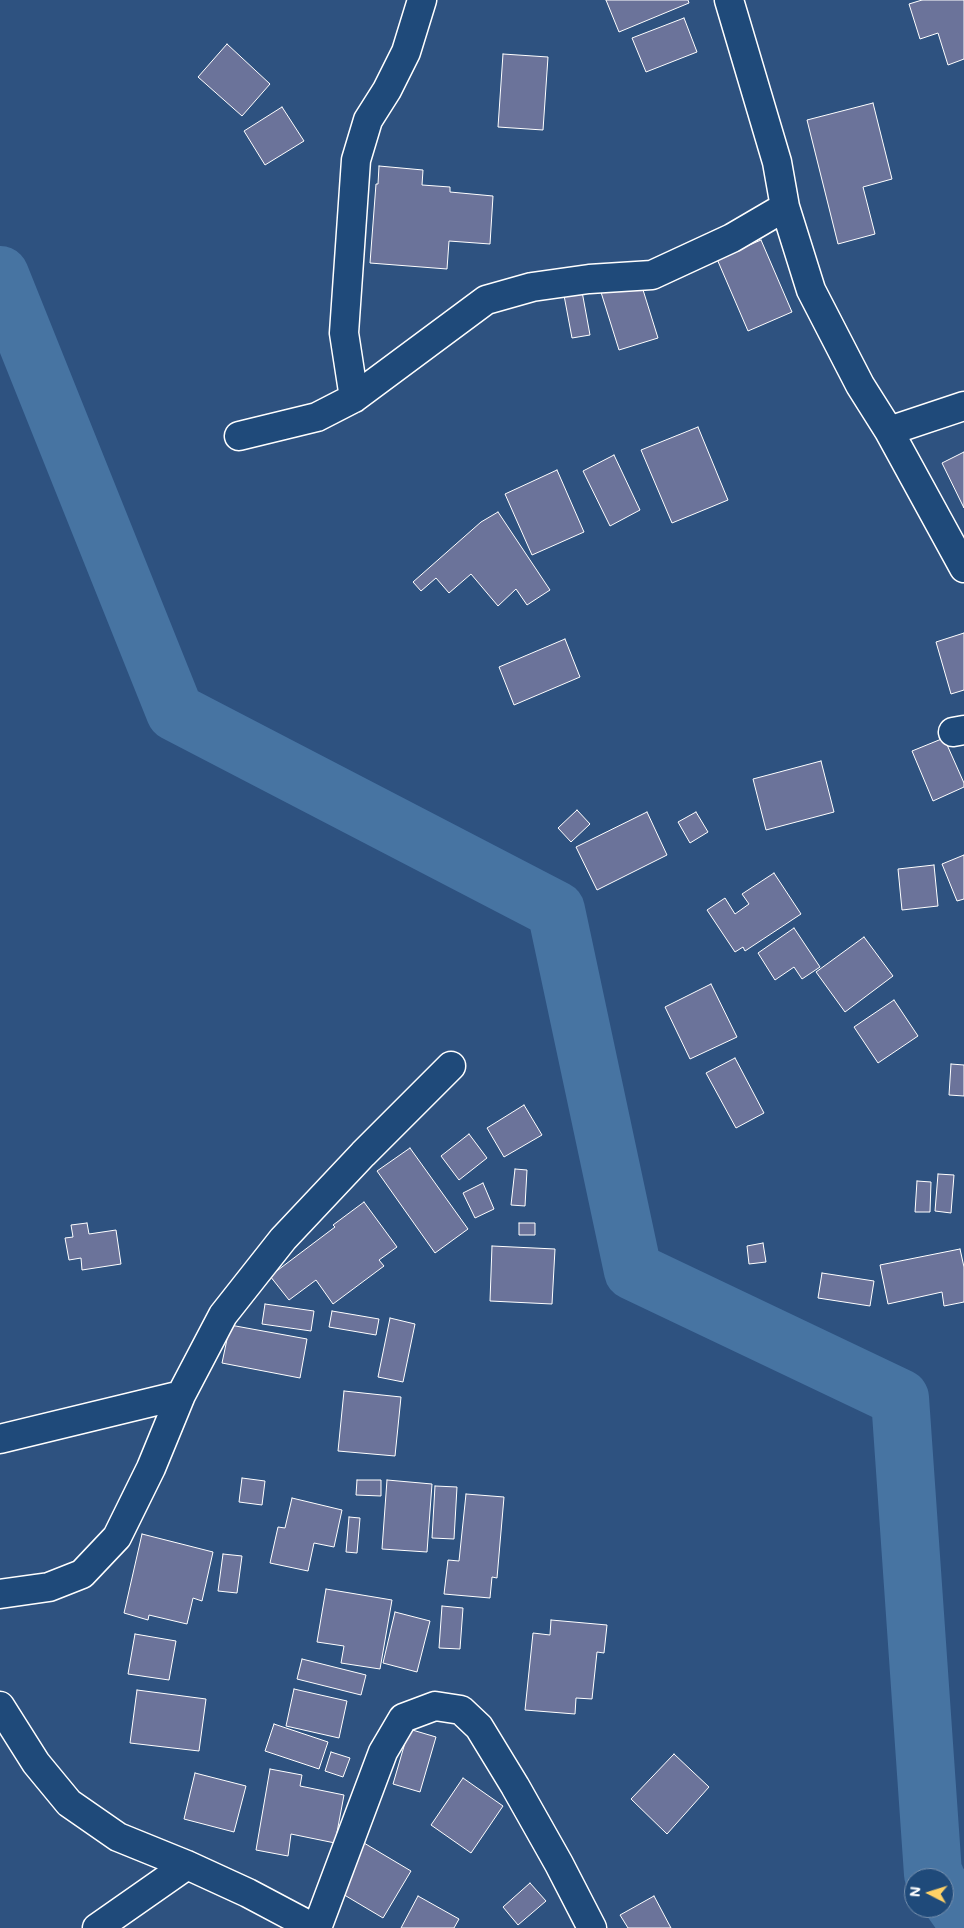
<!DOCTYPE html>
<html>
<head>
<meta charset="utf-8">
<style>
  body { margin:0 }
  #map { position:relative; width:964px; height:1928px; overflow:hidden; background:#2e5280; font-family:Mali,sans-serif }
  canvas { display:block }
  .north { position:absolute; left:904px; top:1868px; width:50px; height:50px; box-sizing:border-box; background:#1f4a7a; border:1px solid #7992af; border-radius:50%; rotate:275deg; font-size:14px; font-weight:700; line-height:20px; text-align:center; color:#fff }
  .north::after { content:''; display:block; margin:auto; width:18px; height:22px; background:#ffd166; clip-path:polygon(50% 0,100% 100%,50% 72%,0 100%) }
</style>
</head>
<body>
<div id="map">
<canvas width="964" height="1928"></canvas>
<div class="north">N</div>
</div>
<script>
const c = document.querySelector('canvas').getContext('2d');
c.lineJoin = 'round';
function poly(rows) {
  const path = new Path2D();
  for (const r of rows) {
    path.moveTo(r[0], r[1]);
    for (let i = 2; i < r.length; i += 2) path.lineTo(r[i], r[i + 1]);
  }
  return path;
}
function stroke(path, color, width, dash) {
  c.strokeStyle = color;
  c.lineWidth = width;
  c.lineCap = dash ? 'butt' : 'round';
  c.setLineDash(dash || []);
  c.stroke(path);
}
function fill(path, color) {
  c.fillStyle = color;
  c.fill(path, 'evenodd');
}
stroke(poly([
  [0,275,175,712,556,910,633,1271,900,1398,933,1874,936,1878],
  [944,1890,964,1918]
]), '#4774a2', 58);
const building = poly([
  [606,0,688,0,689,3,619,32,606,0],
  [922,0,964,0,964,59,948,65,938,33,920,39,909,4,922,0],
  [684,18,697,52,646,72,632,38,684,18],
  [227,44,270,84,242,116,198,77,227,44],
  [503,54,548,57,543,130,498,127,503,54],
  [873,103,892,179,863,187,875,234,838,244,807,120,873,103],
  [282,107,304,141,265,165,244,131,282,107],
  [379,166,423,170,422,185,450,187,450,192,493,196,490,244,449,241,447,269,370,263,376,184,378,184,379,166],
  [761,240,792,312,748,331,717,259,761,240],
  [639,277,658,338,619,350,600,289,639,277],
  [581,286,590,335,572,338,563,290,581,286],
  [698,427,728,500,672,523,641,450,698,427],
  [964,452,964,508,942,463,964,452],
  [614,455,640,510,610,526,583,471,614,455],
  [557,470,584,532,532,555,505,494,557,470],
  [498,512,550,590,527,605,516,589,498,606,471,574,449,593,436,578,421,591,413,582,481,522,498,512],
  [964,633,964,690,951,694,936,642,964,633],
  [565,639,580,677,514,705,499,667,565,639],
  [944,738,964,783,964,787,933,801,912,751,944,738],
  [821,761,834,812,766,830,753,779,821,761],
  [577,810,590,824,571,842,558,828,577,810],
  [647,812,667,855,597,890,576,847,647,812],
  [696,812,708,832,690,843,678,822,696,812],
  [964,855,964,899,957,901,942,864,964,855],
  [934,865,938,906,902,910,898,869,934,865],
  [774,873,801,914,745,951,743,947,735,952,707,910,725,898,735,914,749,904,742,894,774,873],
  [794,928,820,967,802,979,794,967,775,980,758,953,794,928],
  [864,937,893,976,845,1012,816,972,864,937],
  [711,984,737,1037,690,1059,665,1007,711,984],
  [894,1000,918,1036,878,1063,854,1027,894,1000],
  [735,1058,764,1113,736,1128,706,1073,735,1058],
  [951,1064,964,1065,964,1096,949,1095,951,1064],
  [524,1105,542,1135,504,1157,487,1128,524,1105],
  [469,1134,487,1158,459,1180,441,1156,469,1134],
  [410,1148,468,1229,435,1253,377,1171,410,1148],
  [515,1169,527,1170,525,1206,511,1205,515,1169],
  [938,1174,954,1175,951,1213,935,1211,938,1174],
  [917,1181,931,1182,930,1212,915,1212,917,1181],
  [483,1183,494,1209,475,1218,463,1193,483,1183],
  [364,1202,397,1247,379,1260,384,1266,333,1304,316,1280,289,1300,270,1276,335,1227,333,1225,364,1202],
  [87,1223,89,1234,116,1230,121,1264,82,1270,81,1258,69,1260,65,1238,73,1237,71,1225,87,1223],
  [519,1223,535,1223,535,1235,519,1235,519,1223],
  [763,1243,766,1262,749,1264,747,1246,763,1243],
  [492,1246,555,1249,552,1304,490,1301,492,1246],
  [960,1249,964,1267,964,1302,944,1306,942,1292,888,1304,880,1265,960,1249],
  [822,1273,874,1281,870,1306,818,1298,822,1273],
  [265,1304,314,1311,311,1331,262,1324,265,1304],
  [332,1311,379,1319,376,1335,329,1327,332,1311],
  [390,1318,415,1324,403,1382,378,1377,390,1318],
  [230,1325,307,1339,300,1378,222,1363,230,1325],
  [344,1391,401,1397,395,1456,338,1451,344,1391],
  [242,1478,265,1481,262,1505,239,1502,242,1478],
  [357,1480,381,1480,381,1496,356,1495,357,1480],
  [387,1480,432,1484,427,1552,382,1549,387,1480],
  [435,1486,457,1487,454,1539,432,1538,435,1486],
  [466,1494,504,1497,497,1578,492,1577,490,1598,444,1594,448,1560,459,1561,466,1494],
  [292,1498,342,1510,334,1547,314,1543,308,1571,270,1563,278,1527,285,1528,292,1498],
  [349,1517,360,1518,357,1553,346,1552,349,1517],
  [142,1534,213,1552,202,1601,193,1598,187,1624,149,1615,148,1620,124,1613,142,1534],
  [223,1554,242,1556,237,1593,218,1591,223,1554],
  [326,1589,392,1600,380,1669,341,1663,344,1646,317,1642,326,1589],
  [442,1606,463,1608,460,1649,439,1648,442,1606],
  [395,1612,430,1621,417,1672,383,1663,395,1612],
  [551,1620,607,1625,604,1653,597,1652,592,1699,576,1698,575,1714,525,1710,533,1633,550,1635,551,1620],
  [135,1634,176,1641,169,1680,128,1674,135,1634],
  [302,1659,366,1675,361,1695,297,1679,302,1659],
  [294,1689,347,1701,339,1738,286,1726,294,1689],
  [137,1690,206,1699,199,1751,130,1743,137,1690],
  [274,1724,328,1742,319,1769,265,1751,274,1724],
  [409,1729,436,1737,420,1792,393,1784,409,1729],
  [331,1752,350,1758,343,1777,325,1771,331,1752],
  [674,1754,709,1787,667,1834,631,1799,674,1754],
  [270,1769,302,1775,300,1786,344,1795,335,1843,291,1834,288,1856,256,1850,270,1769],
  [195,1773,246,1786,234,1832,184,1819,195,1773],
  [463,1778,503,1806,471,1853,431,1825,463,1778],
  [364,1843,411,1871,383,1918,336,1890,364,1843],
  [530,1883,546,1901,518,1925,503,1907,530,1883],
  [418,1896,459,1919,454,1928,401,1928,418,1896],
  [654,1896,671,1928,628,1928,620,1915,654,1896]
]);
fill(building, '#6b739a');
stroke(building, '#fff', 1);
const minor = poly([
  [729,0,777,162,785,207,811,290,860,385,889,431,964,568],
  [354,398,344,333,356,160,368,120,387,90,406,52,422,0],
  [889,431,964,406],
  [239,436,317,417,354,398,486,300,532,287,589,279,652,275,732,238,785,207],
  [953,732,964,730],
  [0,1439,181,1395],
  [0,1594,49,1587,82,1574,117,1537,151,1468,181,1395,223,1315,283,1239,363,1154,451,1066],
  [0,1706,36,1763,69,1803,118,1837,187,1865,248,1893,314,1928],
  [97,1928,187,1865],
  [317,1928,383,1752,403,1718,435,1706,461,1710,479,1727,515,1786,559,1864,592,1928]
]);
stroke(minor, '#fff', 31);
stroke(minor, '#1f4a7a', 28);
</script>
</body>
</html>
